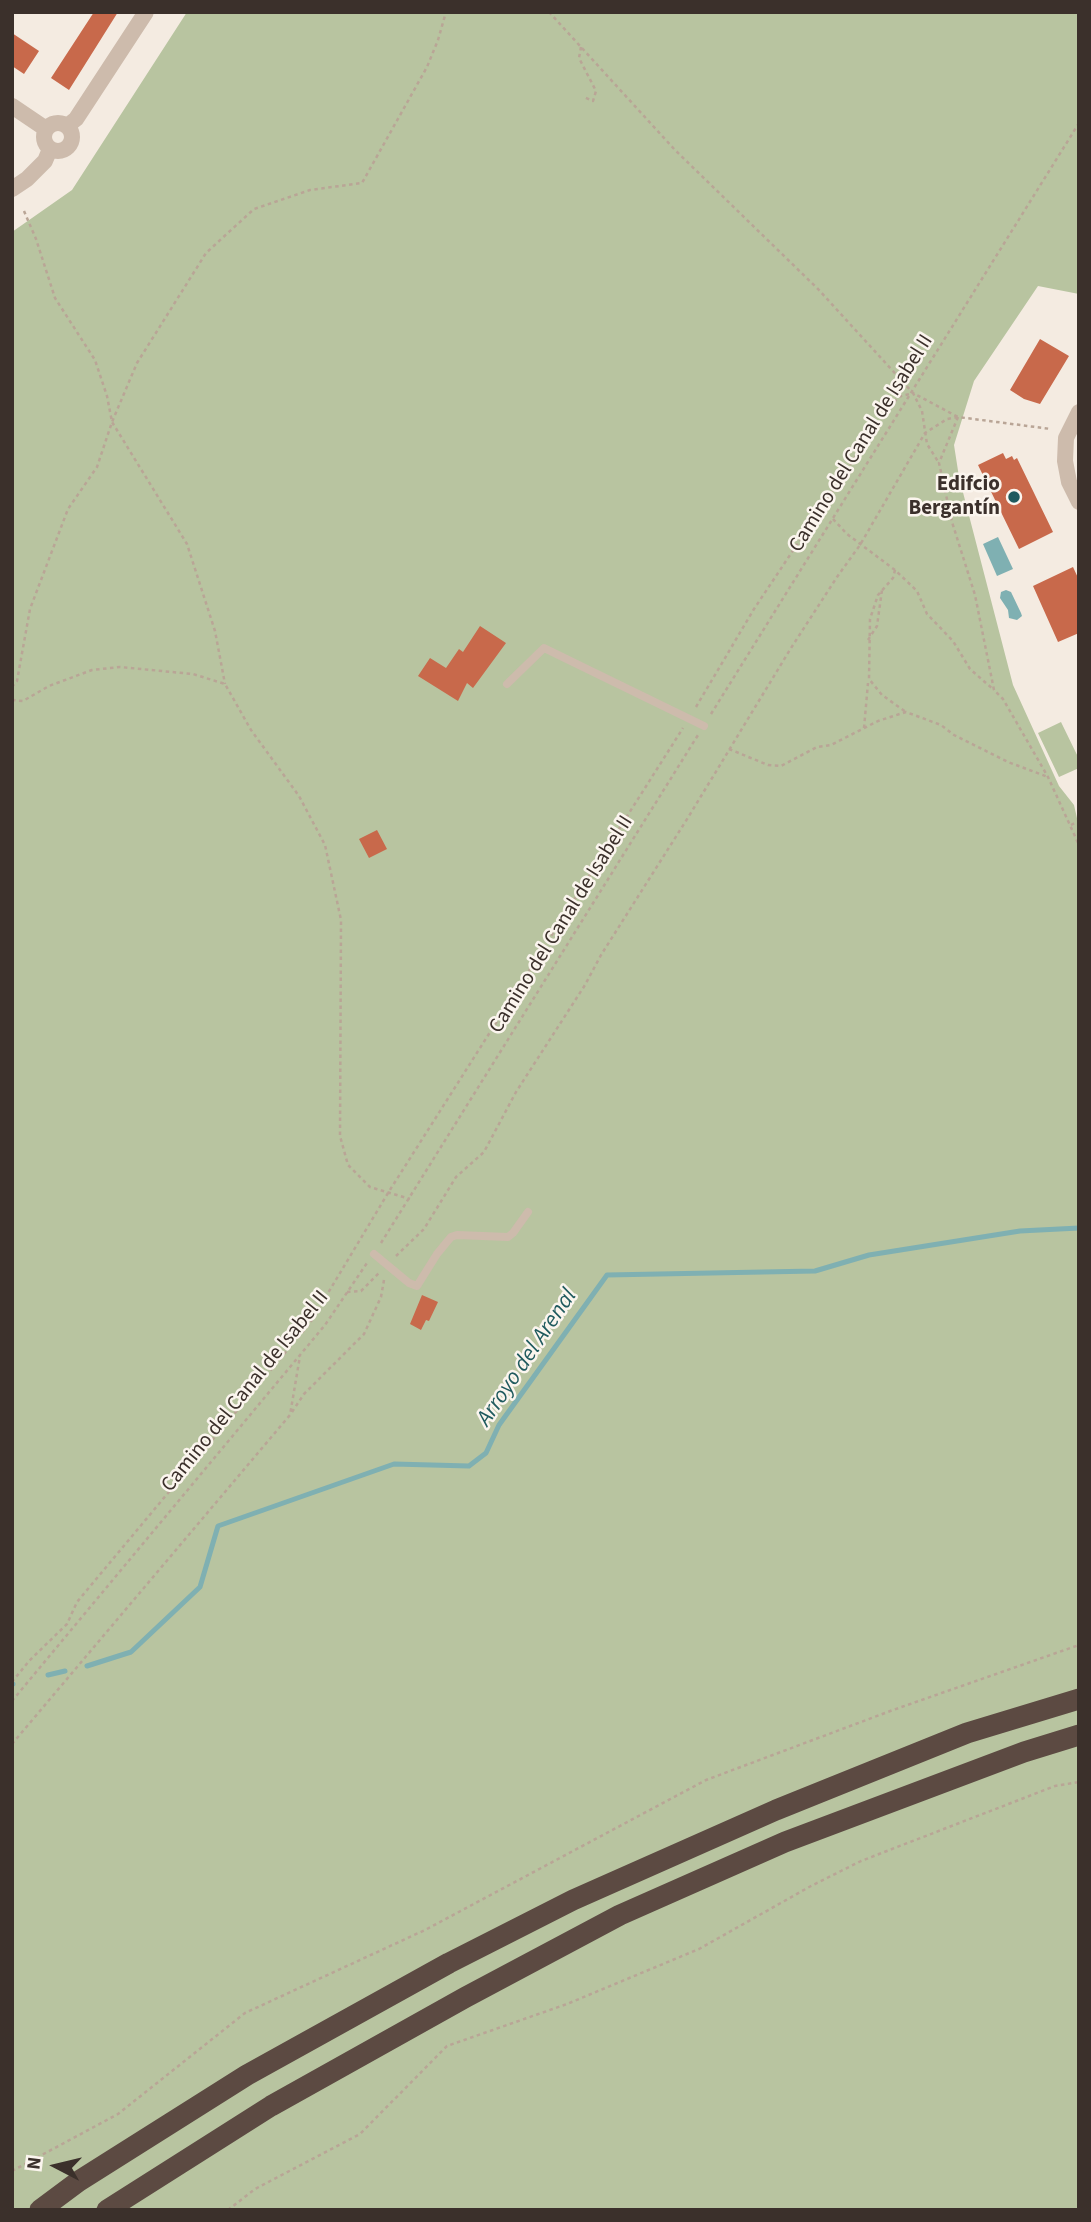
<!DOCTYPE html>
<html>
<head>
<meta charset="utf-8">
<style>
  body { margin:0 }
  #map { position:relative; width:1091px; height:2222px; overflow:hidden; background:#f4ebe1; font-family:"Source Sans 3",sans-serif }
  canvas { display:block }
  .frame { position:absolute; inset:0; border:14px solid #3b302b; pointer-events:none }
  .north { position:absolute; left:21px; top:2131px; width:70px; height:70px; -webkit-text-stroke:5px #fbf5ee; paint-order:stroke; rotate:277deg; font-size:19px; font-weight:700; line-height:28px; text-align:center; color:#3b302b }
  .north::after { content:''; display:block; margin:auto; width:24px; height:32px; background:#3b302b; clip-path:polygon(50% 0,100% 100%,50% 72%,0 100%) }
</style>
</head>
<body>
<div id="map">
<canvas width="1091" height="2222"></canvas>
<div class="frame"></div>
<div class="north">N</div>
</div>
<script>
const c = document.querySelector('canvas').getContext('2d');
c.lineJoin = 'round';
function fill(path, color) {
  c.fillStyle = color;
  c.fill(path, 'evenodd');
}
function poly(rows) {
  const path = new Path2D();
  for (const r of rows) {
    if (r.length === 3) {
      path.moveTo(r[0] + r[2], r[1]);
      path.arc(r[0], r[1], r[2], 0, 2 * Math.PI);
      continue;
    }
    path.moveTo(r[0], r[1]);
    for (let i = 2; i < r.length; i += 2) path.lineTo(r[i], r[i + 1]);
  }
  return path;
}
function stroke(path, color, width, dash) {
  c.strokeStyle = color;
  c.lineWidth = width;
  c.lineCap = dash ? 'butt' : 'round';
  c.setLineDash(dash || []);
  c.stroke(path);
}
function label(font, color, halo, rows, align = 'center') {
  c.font = font + ' "Source Sans 3",sans-serif';
  c.lineWidth = 5;
  c.setLineDash([]);
  c.textBaseline = 'middle';
  c.strokeStyle = halo;
  c.fillStyle = color;
  for (const [text, x, y, turn = 0] of rows) {
    c.save();
    c.translate(x, y);
    c.rotate((+turn || 0) * Math.PI / 180);
    c.textAlign = isNaN(turn) ? turn : align;
    if (halo) c.strokeText(text, 0, 0);
    c.fillText(text, 0, 0);
    c.restore();
  }
}
fill(poly([
  [187,12,1079,12,1079,294,1038,286,974,381,954,445,959,477,1013,685,1059,786,1074,805,1079,827,1079,2210,12,2210,12,232,72,190],
  [1061,722,1079,759,1079,768,1059,777,1038,733]
]), '#b8c4a0');
fill(poly([
  [998,537,1013,569,997,576,983,544],
  [1006,590,1011,592,1021,613,1022,616,1017,620,1009,618,1008,610,1000,598,1001,592]
]), '#7fb0b2');
stroke(poly([
  [87,1666,131,1652,200,1587,218,1526,394,1464,469,1466,486,1453,499,1425,607,1275,815,1271,869,1255,1020,1231,1079,1228],
  [48,1675,65,1671],
  [12,1684,13,1684]
]), '#7fb0b2', 5);
fill(poly([
  [94,12,118,12,69,90,51,78],
  [12,33,39,51,24,74,12,66],
  [1040,339,1069,356,1040,404,1024,399,1010,390],
  [1003,453,1006,459,1012,456,1014,460,1017,458,1053,532,1019,549,978,465],
  [1073,567,1079,580,1079,633,1058,642,1033,586],
  [480,626,506,643,473,688,467,683,458,701,418,676,430,658,446,668,459,649,463,652],
  [377,830,387,849,369,858,359,839],
  [422,1295,438,1302,429,1321,426,1320,421,1330,410,1324]
]), '#c8694b');
stroke(poly([
  [549,12,675,150,818,289,913,393,958,417],
  [581,47,579,58,596,91,593,101,584,97],
  [24,211,36,239,55,298,95,360,107,396,112,422,187,544,215,631,225,684],
  [958,417,939,463,952,522,975,595,994,690,1003,699,1048,777,1079,845],
  [833,519,847,534,895,570,917,591,927,614,953,641,970,669,994,690],
  [895,570,893,578,878,595,870,619,869,679,882,695,906,712],
  [868,640,877,626,882,590],
  [12,687,17,681,30,609,68,509,97,467,112,422,137,363,206,253,254,209,310,190,362,183,427,67,438,40,446,12],
  [12,700,23,701,49,686,92,670,120,667,193,674,225,684,251,730,299,796,325,845,341,920,340,1136,348,1165,370,1187,410,1199],
  [696,707,754,609,856,456,898,397,913,393,922,411,927,444,939,463],
  [711,714,1079,123],
  [864,728,868,683],
  [729,749,768,765,781,766,817,747,831,745,878,721,906,712,941,725,954,735,1008,762,1048,777],
  [1071,825,1079,821],
  [381,1243,698,735],
  [396,1256,424,1229,456,1177,484,1152,516,1092,585,985,601,955,689,816,791,648,837,577,860,545,925,433,947,419,958,417,1051,429],
  [347,1292,361,1291,379,1273],
  [292,1412,304,1394,364,1334,381,1297,384,1280],
  [12,1682,29,1661,67,1624,77,1602,310,1323,388,1193,683,728],
  [12,1701,325,1325,367,1263],
  [12,1744,290,1415,300,1356],
  [12,2171,118,2114,245,2013,425,1930,706,1780,893,1710,1079,1645],
  [228,2210,255,2189,360,2134,447,2046,567,2004,699,1949,811,1886,861,1861,1055,1786,1079,1782]
]), '#b9a596', 2.5, [3.5, 3.5]);
stroke(poly([
  [507,684,544,648,704,726],
  [374,1254,409,1283,417,1286,437,1254,451,1237,457,1235,508,1237,513,1233,528,1212]
]), '#cdbbac', 8);
stroke(poly([
  [12,106,46,129],
  [58,137,14],
  [67,126,76,119,146,12],
  [12,189,27,179,45,161,50,149],
  [1079,412,1066,438,1065,461,1069,482,1079,502]
]), '#cdbbac', 16);
stroke(poly([
  [40,2210,79,2181,247,2075,449,1963,573,1900,776,1810,967,1733,1079,1699],
  [107,2210,271,2106,466,1997,620,1915,785,1842,1024,1752,1079,1735]
]), '#5c4a42', 21);
for (const [x, y, r, color] of [
  [1014,497,7,"#1f5a5e"]
]) {
  const dot = new Path2D();
  dot.arc(x, y, r, 0, 2 * Math.PI);
  c.fillStyle = color;
  c.fill(dot);
  stroke(dot, '#fbf5ee', 2.5);
}
label('21px', '#3b302b', '#fbf5ee', [
  ["Camino del Canal de Isabel II",862,444,-58],
  ["Camino del Canal de Isabel II",562,925,-58],
  ["Camino del Canal de Isabel II",246,1392,-51]
]);
label('bold 21px', '#3b302b', '#fbf5ee', [
  ["Edifcio",1000,485],
  ["Bergantín",1000,509]
], 'right');
label('italic 23px', '#1f5a5e', '#fbf5ee', [
  ["Arroyo del Arenal",528,1358,-56]
]);
</script>
</body>
</html>
